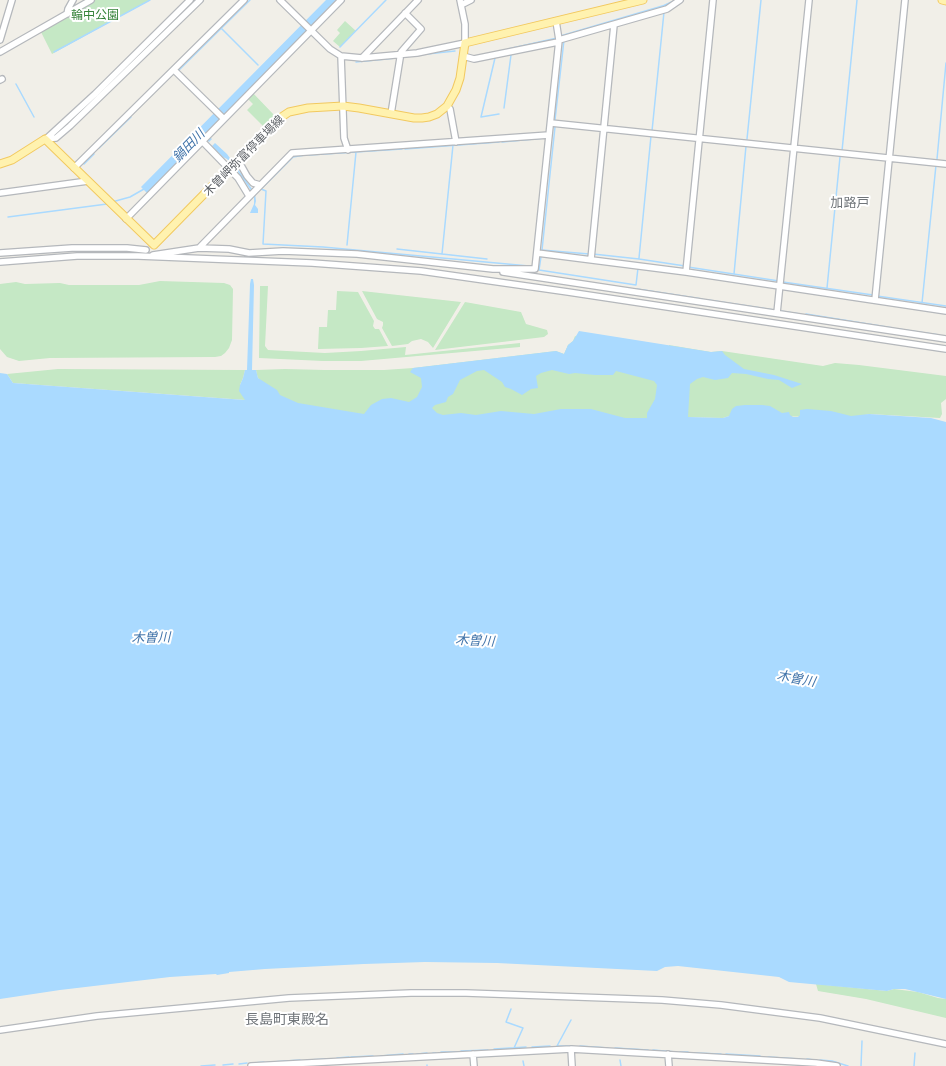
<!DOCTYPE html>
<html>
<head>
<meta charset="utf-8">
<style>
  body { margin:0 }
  canvas { display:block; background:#f1efe8 }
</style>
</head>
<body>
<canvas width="946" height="1066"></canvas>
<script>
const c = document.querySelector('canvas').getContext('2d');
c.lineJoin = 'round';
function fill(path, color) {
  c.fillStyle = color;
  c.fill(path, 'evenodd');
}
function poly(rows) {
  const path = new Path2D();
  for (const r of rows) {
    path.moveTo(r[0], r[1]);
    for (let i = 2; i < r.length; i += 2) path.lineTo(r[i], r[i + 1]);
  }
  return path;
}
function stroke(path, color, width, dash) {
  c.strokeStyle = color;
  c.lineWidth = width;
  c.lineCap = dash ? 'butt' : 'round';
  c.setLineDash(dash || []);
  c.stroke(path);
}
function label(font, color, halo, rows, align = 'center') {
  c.font = font + ' "Work Sans","Noto Sans JP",sans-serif';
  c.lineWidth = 4;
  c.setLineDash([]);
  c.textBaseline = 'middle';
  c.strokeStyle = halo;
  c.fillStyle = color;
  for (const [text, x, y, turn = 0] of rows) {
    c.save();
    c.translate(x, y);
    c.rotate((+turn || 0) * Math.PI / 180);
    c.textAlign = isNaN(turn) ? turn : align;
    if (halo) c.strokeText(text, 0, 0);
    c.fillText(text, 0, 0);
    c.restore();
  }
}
fill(poly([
  [95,0,150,0,52,54,41,32],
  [345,21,356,31,340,47,333,41,340,33,337,30],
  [252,92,275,116,264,127,247,110,253,104,247,98],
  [160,281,224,283,230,285,233,289,232,340,229,348,225,353,221,356,215,357,50,358,19,361,7,357,0,349,0,284,16,282,25,284,60,283,69,285,139,285],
  [260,286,268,286,265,346,268,350,325,353,361,351,406,347,405,355,520,343,520,347,361,361,323,361,259,358],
  [337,291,358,292,374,321,373,326,375,329,379,329,388,346,361,348,318,349,319,327,327,327,328,310,336,310],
  [362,291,461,302,433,348,428,342,421,339,412,341,408,344,392,346,382,328,383,325,383,322,377,319],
  [465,302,521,312,526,324,547,330,548,334,544,337,435,350],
  [575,336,660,372,656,418,405,420,268,402,257,375,256,370,285,369,325,370,384,370,413,368,556,351,564,354,568,345,573,341],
  [669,345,711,352,722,351,823,366,835,363,859,365,946,376,946,399,941,403,942,414,940,418,869,414,857,417,729,416,723,418,683,417],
  [58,369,245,370,243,378,240,385,246,400,13,383,7,374],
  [816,984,887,991,894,989,918,992,938,998,946,999,946,1018,866,999,818,991]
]), '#c5e8c5');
fill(poly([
  [326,0,336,0,206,133,212,139,209,142,203,136,147,193,141,187],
  [674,0,677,0,671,5,664,7,555,38,561,35,663,5],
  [215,143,227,154,255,193,256,201,255,205,258,209,258,213,250,213,254,204,254,195,236,169,227,159,223,157,212,146],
  [251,279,253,279,254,285,252,370,256,370,258,378,277,390,280,395,298,403,364,414,371,405,382,399,391,398,409,402,417,397,422,387,421,378,410,372,413,368,556,351,564,354,568,345,573,341,579,331,711,352,722,351,725,355,744,369,774,375,802,384,792,388,779,380,768,379,746,374,732,373,728,378,715,380,703,377,697,379,690,384,688,417,723,418,729,416,732,409,736,406,745,405,762,405,770,406,782,413,789,412,790,415,793,417,798,417,800,415,800,410,807,409,831,411,851,416,869,414,931,418,946,422,946,999,905,989,894,989,887,991,789,982,779,977,678,966,665,967,657,971,497,963,425,962,364,964,265,969,229,972,229,973,217,975,216,974,170,977,60,990,0,999,0,373,7,374,13,383,245,400,239,391,240,385,243,378,245,370,247,370,250,284],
  [484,370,502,382,505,387,511,389,522,395,531,389,538,388,536,376,541,373,552,370,569,374,575,373,595,375,613,375,616,371,654,381,657,385,655,399,647,413,647,418,625,418,591,409,561,409,534,414,501,411,476,415,461,413,443,415,437,413,432,408,435,405,446,402,448,397,453,394,460,380,477,371]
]), '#aadaff');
stroke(poly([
  [221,28,258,65],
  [340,47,386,0],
  [508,49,557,38],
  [54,52,150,0],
  [418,55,455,51],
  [495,58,481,117,499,114],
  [356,62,396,58],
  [179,70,250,0],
  [16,84,34,117],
  [504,108,511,55],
  [555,120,564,40],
  [555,127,542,250,589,254],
  [652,131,664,12],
  [747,139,761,0],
  [502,142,545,138],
  [99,148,131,117],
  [405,149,499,142],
  [842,151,857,0],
  [305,155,293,157,261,189,266,191,263,244,323,247,529,266],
  [309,155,402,149],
  [937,159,946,63],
  [84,164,94,154],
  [112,202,130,197,144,189],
  [8,217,107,204],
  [347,245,356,152],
  [397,249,487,259],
  [442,254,453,145],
  [593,254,639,259,685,266],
  [541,257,539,270,636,285,638,268],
  [639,258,651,136],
  [688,267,779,281],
  [734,274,746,146],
  [783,282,873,295],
  [827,288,840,157],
  [637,289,702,299],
  [877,296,946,306],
  [708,300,774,310],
  [922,303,936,165],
  [780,311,800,314],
  [806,314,893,328],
  [898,329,939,335],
  [945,336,946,336],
  [511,1009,506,1022,523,1028,514,1048],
  [557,1046,571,1020],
  [557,1046,572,1046],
  [580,1046,608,1048],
  [532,1047,550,1046],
  [615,1048,648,1050],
  [494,1049,526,1047],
  [653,1050,676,1052],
  [461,1051,488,1050],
  [441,1052,457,1052],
  [680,1052,688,1052],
  [433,1053,436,1053],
  [695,1053,721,1054],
  [409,1054,413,1054],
  [417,1054,427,1053],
  [726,1054,760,1056],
  [381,1056,403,1054],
  [351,1057,373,1056],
  [768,1057,799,1059],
  [337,1058,349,1057],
  [807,1059,814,1060],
  [307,1060,328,1059],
  [620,1060,621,1066],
  [820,1060,832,1061,848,1066],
  [523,1061,524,1066],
  [272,1062,300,1060],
  [254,1063,264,1062],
  [239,1064,247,1063],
  [223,1065,233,1064],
  [427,1065,427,1066],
  [201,1066,215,1065],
  [861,1066,862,1041],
  [914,1066,915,1053]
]), '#aadaff', 1.5);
const minor = poly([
  [280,0,330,49,341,56,362,58,417,53,465,43,465,24,460,0],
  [461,5,471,0],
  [67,14,68,9,73,0],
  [0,40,12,0],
  [559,40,667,9,680,0],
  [0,52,91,0],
  [341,56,344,138,348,150],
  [463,56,474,59,558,42],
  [362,58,418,0],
  [174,70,224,119],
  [0,80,2,79],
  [447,106,450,109,456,142],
  [391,114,401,52,421,29,405,13],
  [551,123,946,164],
  [45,139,56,138,70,126,200,0],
  [46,139,95,94,190,0],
  [202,141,238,178,249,196],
  [238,160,247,176,253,183,260,185],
  [74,168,244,0],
  [0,193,88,181],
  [126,219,341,0],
  [199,248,292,153,549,135],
  [0,253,72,248,127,248,146,250],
  [537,253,686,272,946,311],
  [153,255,199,248,229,249,249,253,283,251,357,254,493,269,535,269,559,40,556,21],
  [591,259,614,25],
  [0,262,77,256,138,256,312,263,421,271,568,292,946,349],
  [503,272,946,339],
  [686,272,713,0],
  [875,300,905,0],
  [777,313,809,0],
  [0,1030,97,1016,289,998,411,993,466,993,662,1000,721,1005,820,1018,946,1044],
  [571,1049,572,1066],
  [473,1054,474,1066],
  [668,1054,669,1066],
  [251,1066,571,1049,816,1063,837,1066]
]);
const major = poly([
  [942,0,946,1],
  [0,164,12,160,45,139,154,245,271,126,280,118,289,112,308,108,343,106,359,108,414,118,422,118,429,117,437,114,447,106,456,90,460,78,465,43,643,0]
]);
stroke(minor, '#b5b8bc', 8);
stroke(major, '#f2c960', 9);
stroke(minor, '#fff', 5.5);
stroke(major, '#fff2af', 7);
label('12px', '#348238', '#fff', [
  ["輪中公園",95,15]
]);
label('12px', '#5f6368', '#fff', [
  ["木曽岬弥富停車場線",244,156,-45]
]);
label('italic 13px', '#4174aa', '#fff', [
  ["鍋田川",189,146,-46],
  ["木曽川",151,638,-1],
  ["木曽川",475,641,3],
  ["木曽川",796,679,10]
]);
label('13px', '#70757a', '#fff', [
  ["加路戸",850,203]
]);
label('14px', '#70757a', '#fff', [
  ["長島町東殿名",287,1020]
]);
</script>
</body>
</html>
